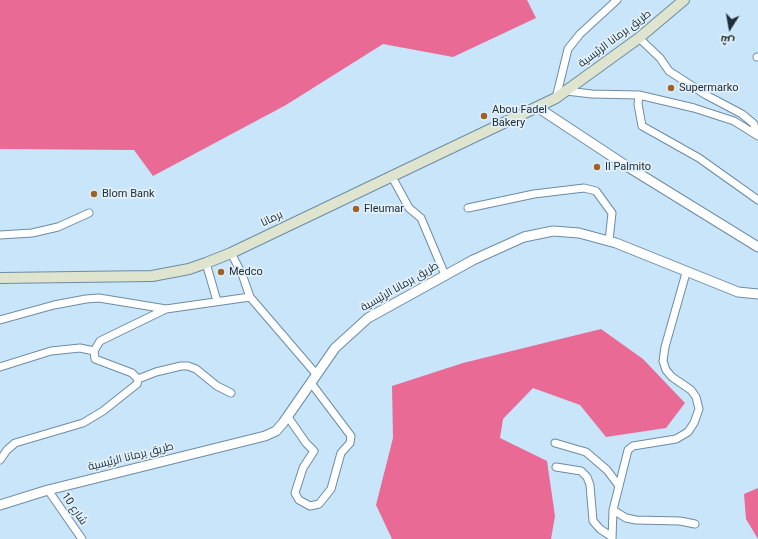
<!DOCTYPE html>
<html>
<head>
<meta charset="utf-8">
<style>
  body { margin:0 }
  #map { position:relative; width:758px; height:539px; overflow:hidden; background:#c9e5fa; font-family:Roboto,Cairo,sans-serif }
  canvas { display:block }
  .north { position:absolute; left:710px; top:8px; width:40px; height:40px; -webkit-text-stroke:3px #e2f0fa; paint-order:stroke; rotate:191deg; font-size:11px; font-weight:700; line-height:16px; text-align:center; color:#202e38 }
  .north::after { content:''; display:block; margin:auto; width:14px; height:18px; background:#202e38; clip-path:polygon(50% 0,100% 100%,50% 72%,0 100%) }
</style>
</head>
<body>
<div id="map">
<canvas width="758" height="539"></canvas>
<div class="north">ش</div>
</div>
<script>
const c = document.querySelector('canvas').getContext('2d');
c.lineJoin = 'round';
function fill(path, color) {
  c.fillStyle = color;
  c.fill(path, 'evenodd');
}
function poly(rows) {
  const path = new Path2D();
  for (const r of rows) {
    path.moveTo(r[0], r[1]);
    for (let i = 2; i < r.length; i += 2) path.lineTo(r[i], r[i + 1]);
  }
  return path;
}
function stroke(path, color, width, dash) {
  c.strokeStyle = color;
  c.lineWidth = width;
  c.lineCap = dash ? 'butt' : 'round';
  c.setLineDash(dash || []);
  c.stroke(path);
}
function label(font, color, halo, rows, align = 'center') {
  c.font = font + ' Roboto,Cairo,sans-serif';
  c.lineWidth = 3.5;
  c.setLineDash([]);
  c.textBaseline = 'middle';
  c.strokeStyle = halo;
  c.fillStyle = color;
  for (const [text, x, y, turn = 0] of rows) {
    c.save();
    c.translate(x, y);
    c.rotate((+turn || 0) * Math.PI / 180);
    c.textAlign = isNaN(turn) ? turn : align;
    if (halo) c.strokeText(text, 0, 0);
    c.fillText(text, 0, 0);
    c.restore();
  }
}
fill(poly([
  [0,0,527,0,536,18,453,57,383,44,286,105,153,176,134,150,0,149],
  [601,329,643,359,685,403,666,428,606,437,580,405,533,388,503,419,500,438,547,461,555,516,551,539,392,539,376,505,393,438,392,386,463,363],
  [758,488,758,539,746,519,744,494]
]), '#e86a95');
const minor = poly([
  [639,38,660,58,669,71,706,95,742,114,754,124,756,134],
  [757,57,758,57],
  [566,91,592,94,639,95,694,108,734,121,758,136],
  [639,95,638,104,642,126,699,158,758,200],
  [556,98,568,49,580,34,617,0],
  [391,175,409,208,421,218,445,275],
  [468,208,534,194,584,188,596,191,612,213,609,241],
  [0,235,32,233,58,227,89,213],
  [231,253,242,274,250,297,317,375],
  [206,263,217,301],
  [0,320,54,305,86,299,99,298,166,309],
  [0,367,51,351,80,348,94,351],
  [138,379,156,372,181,366,188,366,196,369,217,386,231,393],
  [288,417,306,443,314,451,303,468,295,493,299,500,310,506,319,504,331,489,341,453,350,443,351,436,311,383],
  [555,443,586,452,607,470,619,486],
  [0,460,7,450,15,443,83,423,103,411,137,384,138,379,132,373,95,359,94,351,100,341,166,309,250,297],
  [556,467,581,471,587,477,590,485,593,521,600,529,612,537],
  [48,490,82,539],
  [613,510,626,518,636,520,680,521,695,524],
  [612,539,613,510,628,450,633,446,676,439,688,432,694,423,699,409,696,397,691,390,672,377,666,370,663,361,665,347,686,273]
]);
const tertiary = poly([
  [537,107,625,165,758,247],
  [0,505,48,490,265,436,276,431,283,423,335,348,368,318,473,260,524,237,553,231,579,233,616,243,738,292,758,294]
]);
const secondary = poly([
  [0,278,152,276,189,269,206,263,231,253,556,98,639,38,684,0]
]);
stroke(minor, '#6c8ca4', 9);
stroke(tertiary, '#6c8ca4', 11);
stroke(secondary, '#6c8ca4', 12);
stroke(minor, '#fff', 7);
stroke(tertiary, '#fff', 9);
stroke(secondary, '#dee4ce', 10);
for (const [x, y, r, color] of [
  [671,88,4,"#9f6226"],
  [484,116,4,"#9f6226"],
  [597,167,4,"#9f6226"],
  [94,194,4,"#9f6226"],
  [356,209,4,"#9f6226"],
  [221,272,4,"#9f6226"]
]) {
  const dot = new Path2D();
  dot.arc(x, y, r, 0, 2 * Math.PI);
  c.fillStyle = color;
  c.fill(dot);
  stroke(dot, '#e2f0fa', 1.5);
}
label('11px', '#202e38', '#e2f0fa', [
  ["طريق برمانا الرئيسية",615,39,-37],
  ["برمانا",272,219,-26],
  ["طريق برمانا الرئيسية",400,287,-30],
  ["طريق برمانا الرئيسية",131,457,-14],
  ["شارع 10",74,509,56]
]);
label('11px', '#202e38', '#e2f0fa', [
  ["Supermarko",679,88],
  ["Abou Fadel",492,110],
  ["Bakery",492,123],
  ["Il Palmito",605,167],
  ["Blom Bank",102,194],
  ["Fleumar",364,209],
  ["Medco",229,272]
], 'left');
</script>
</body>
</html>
